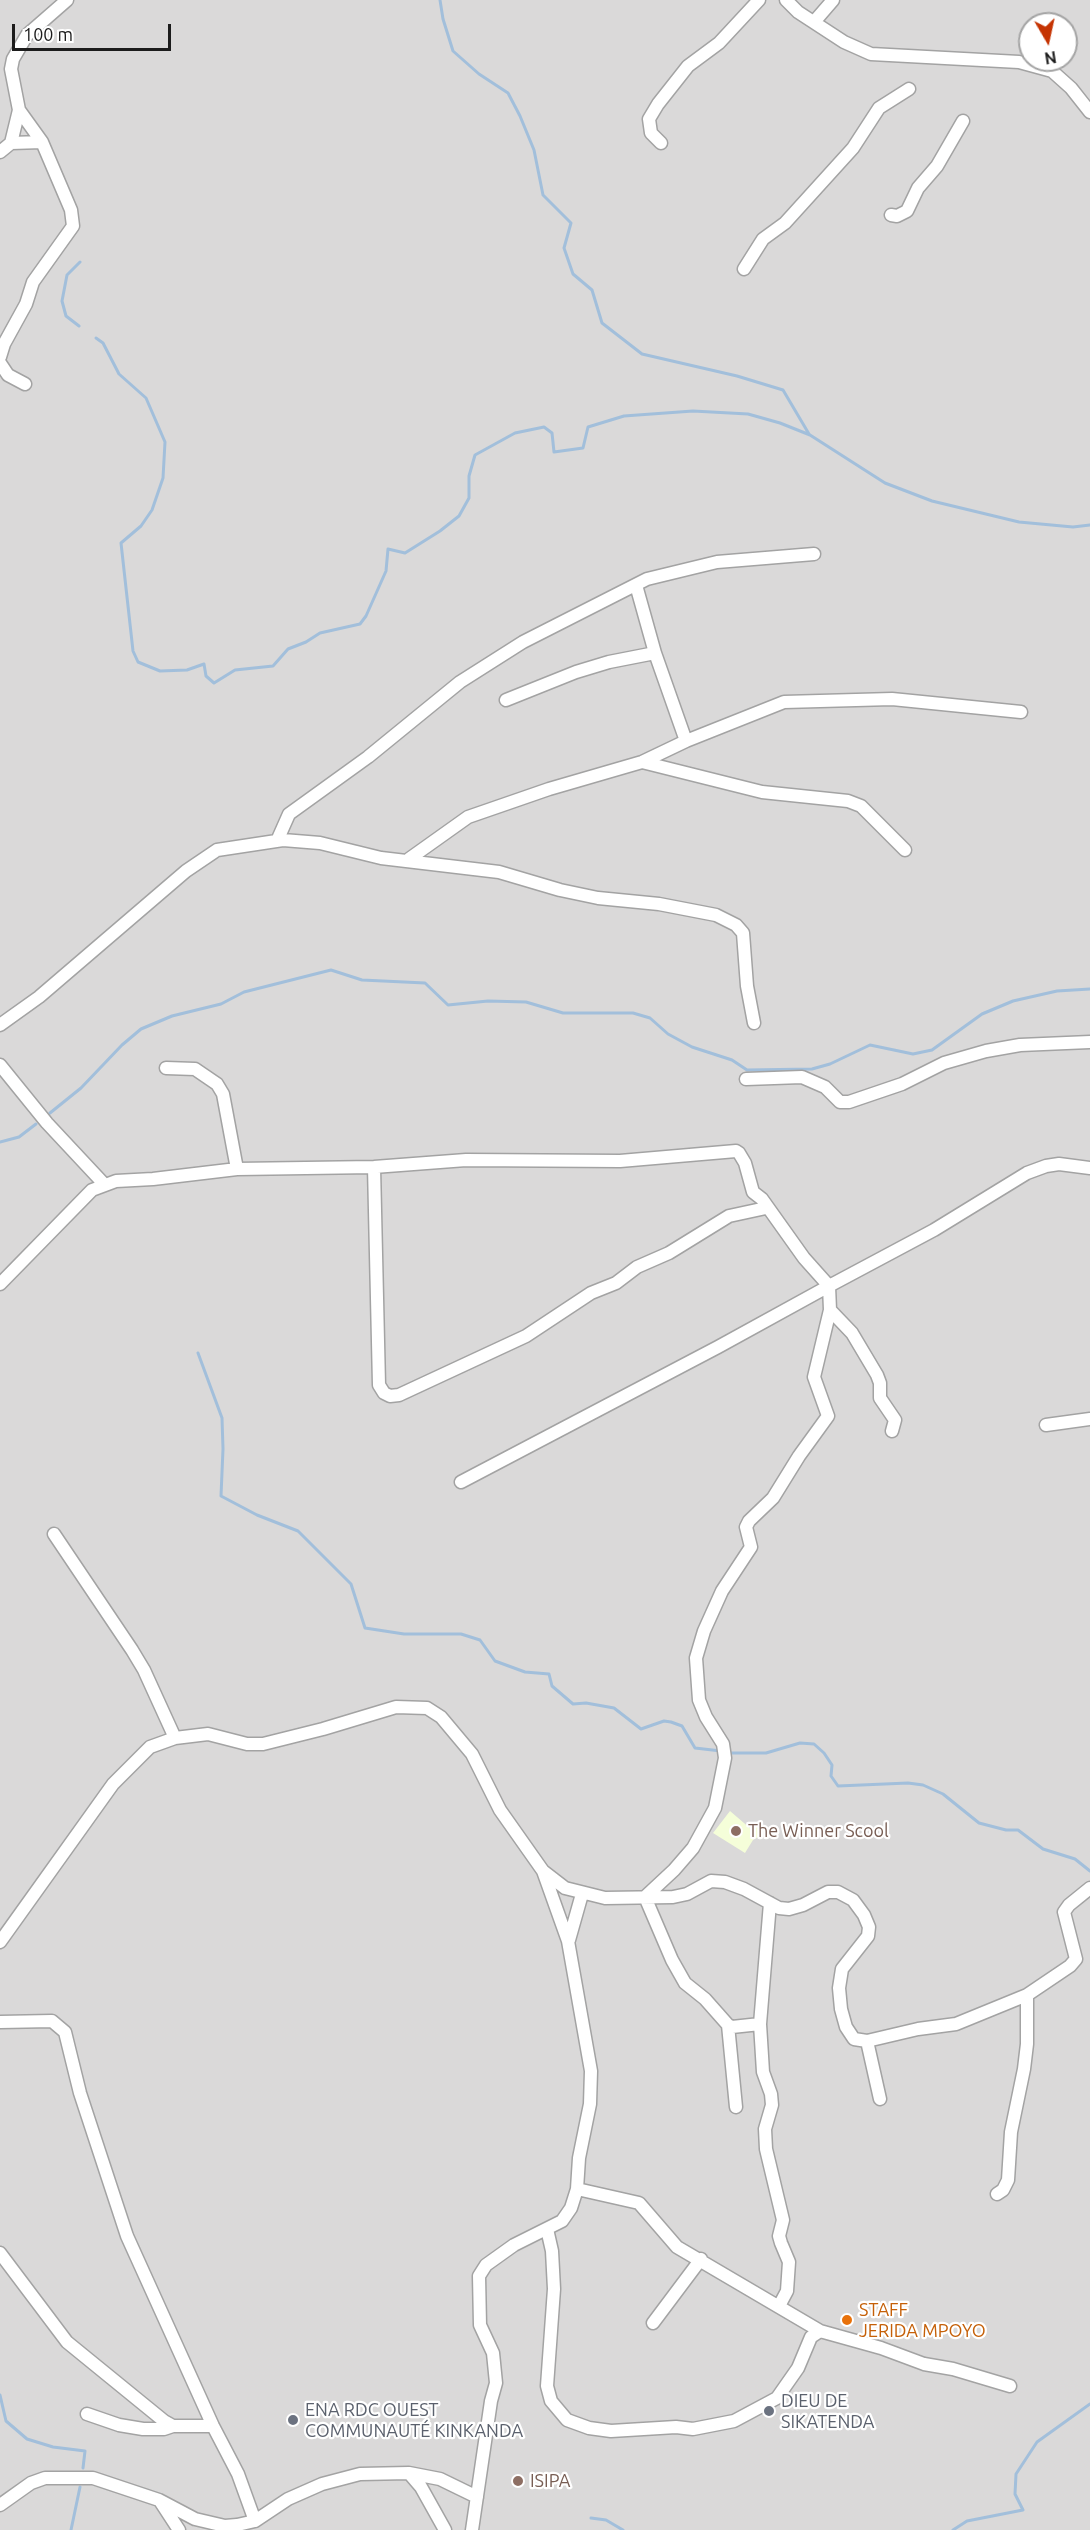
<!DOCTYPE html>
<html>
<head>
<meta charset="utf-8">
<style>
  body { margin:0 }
  #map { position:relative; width:1090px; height:2530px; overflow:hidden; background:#edece1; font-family:Ubuntu,sans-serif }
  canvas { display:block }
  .north { position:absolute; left:1018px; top:12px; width:60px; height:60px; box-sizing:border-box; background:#fff; border:2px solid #a4a4a4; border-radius:50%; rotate:171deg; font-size:16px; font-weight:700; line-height:24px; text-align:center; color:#1c1c1c }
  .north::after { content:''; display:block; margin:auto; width:21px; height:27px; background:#c53403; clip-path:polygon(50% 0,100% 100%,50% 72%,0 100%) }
  .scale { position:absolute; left:12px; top:24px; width:159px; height:27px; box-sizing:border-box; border:3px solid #1c1c1c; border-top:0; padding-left:8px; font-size:18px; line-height:21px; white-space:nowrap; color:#1c1c1c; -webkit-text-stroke:4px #fff; paint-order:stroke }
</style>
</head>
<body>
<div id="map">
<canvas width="1090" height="2530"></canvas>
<div class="north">N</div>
<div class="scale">100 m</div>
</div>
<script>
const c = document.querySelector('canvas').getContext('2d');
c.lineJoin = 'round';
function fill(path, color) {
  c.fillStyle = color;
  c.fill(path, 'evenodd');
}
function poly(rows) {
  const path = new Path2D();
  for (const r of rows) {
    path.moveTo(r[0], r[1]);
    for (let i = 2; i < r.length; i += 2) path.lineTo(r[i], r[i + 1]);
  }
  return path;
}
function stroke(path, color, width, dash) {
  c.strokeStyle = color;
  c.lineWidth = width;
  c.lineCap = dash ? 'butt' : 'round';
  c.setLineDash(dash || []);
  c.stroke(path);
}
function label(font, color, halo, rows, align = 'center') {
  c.font = font + ' Ubuntu,sans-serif';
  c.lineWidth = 4.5;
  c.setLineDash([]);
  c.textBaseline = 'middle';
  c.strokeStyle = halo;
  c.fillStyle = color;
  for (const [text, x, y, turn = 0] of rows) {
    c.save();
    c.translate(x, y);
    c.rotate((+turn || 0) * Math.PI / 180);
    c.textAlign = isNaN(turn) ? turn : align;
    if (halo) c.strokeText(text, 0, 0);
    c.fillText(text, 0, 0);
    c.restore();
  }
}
fill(poly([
  [0,0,1090,0,1090,2530,0,2530],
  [1030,24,1066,24,1066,60,1030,60]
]), '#dad9d9');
fill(poly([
  [730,1811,751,1829,758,1826,758,1837,753,1840,745,1853,713,1833]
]), '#f5fed9');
stroke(poly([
  [440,0,443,19,453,51,479,74,508,93,520,116,534,150,543,195,571,223,564,248,573,274,592,290,602,323,642,354,737,376,783,390,809,434],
  [79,326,66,316,62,301,67,275,80,262],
  [96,338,103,343,119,374,146,398,165,442,163,478,152,510,141,526,121,543,133,651,138,662,160,671,187,670,204,664,206,676,214,683,235,670,273,666,288,649,306,642,320,633,360,624,366,616,386,571,388,549,405,553,440,531,459,516,469,498,469,476,475,455,515,433,544,427,552,433,554,452,583,448,588,427,624,416,693,411,748,414,780,423,810,435,885,483,932,501,1019,522,1073,527,1090,525],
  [50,1113,81,1088,122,1045,141,1029,172,1016,221,1004,244,992,331,970,362,980,425,983,448,1005,488,1001,526,1002,563,1013,633,1013,650,1018,668,1034,692,1047,732,1060,747,1070,812,1069,830,1064,870,1045,913,1054,932,1050,982,1014,1013,1001,1057,991,1090,989],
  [0,1142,19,1137,36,1124],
  [198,1353,222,1418,223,1449,221,1496,257,1515,298,1531,351,1584,365,1628,404,1634,461,1634,480,1640,495,1661,525,1672,549,1674,552,1686,573,1704,586,1703,614,1708,641,1729,664,1721,671,1722,682,1726,695,1748,721,1751],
  [727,1753,766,1753,800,1743,814,1744,824,1753,832,1765,831,1776,838,1786,908,1783,923,1785,943,1794,979,1823,1006,1830,1018,1830,1043,1849,1075,1859,1090,1871],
  [0,2395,6,2421,27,2439,53,2447,85,2451,83,2468],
  [591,2518,606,2520,623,2530],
  [71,2530,80,2487],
  [953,2530,967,2521,1023,2510,1015,2494,1016,2474,1037,2442,1090,2404]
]), '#a2bfdb', 3);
const minor = poly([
  [786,0,798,12,844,42,871,54,1019,62,1052,71,1071,88,1090,112],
  [814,22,833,0],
  [11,143,42,142],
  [661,143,651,133,649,119,658,104,688,66,719,43,759,0],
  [0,152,11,143,19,110],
  [891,215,897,216,907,211,918,188,937,166,963,121],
  [744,269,763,239,785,223,853,148,879,108,909,89],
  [0,357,4,344,26,304,33,282,73,226,71,210,42,142,19,110,11,69,13,59,27,35,67,0],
  [0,363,8,375,25,384],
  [636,585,655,653],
  [686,741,784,702,892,699,1021,712],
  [642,762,762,792,848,801,861,806,905,850],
  [277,841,289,814,368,757,460,682,523,642,647,579,717,562,814,554],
  [409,859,468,817,549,789,642,762,686,741,655,653,609,662,576,672,506,700],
  [0,1025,39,997,186,871,217,850,283,840,320,843,381,858,499,872,560,890,598,898,659,904,716,915,736,925,743,933,747,986,754,1023],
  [0,1065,47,1123,104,1184],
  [166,1068,195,1069,217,1084,223,1094,237,1169],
  [746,1079,802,1077,825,1087,840,1102,849,1102,902,1084,944,1063,986,1051,1020,1045,1090,1042],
  [374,1167,379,1385,384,1393,390,1396,399,1395,526,1336,591,1293,616,1283,637,1267,669,1253,729,1216,766,1208],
  [0,1284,92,1190,116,1181,153,1179,237,1169,374,1167,466,1160,620,1161,736,1151,739,1153,745,1163,753,1192,762,1199,804,1258,829,1286,934,1230,1027,1173,1046,1166,1059,1164,1090,1168],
  [830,1310,852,1333,877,1375,880,1383,880,1398,895,1420,892,1431],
  [1046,1425,1090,1419],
  [461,1482,718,1347,829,1286,830,1310,814,1377,828,1416,799,1456,773,1498,749,1521,746,1527,751,1547,722,1591,704,1631,696,1658,699,1700,706,1717,723,1744,725,1758,715,1808,693,1848,674,1870,645,1897,672,1960,685,1983,705,1999,728,2025,732,2027,760,2024],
  [54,1534,132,1650,144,1670,175,1738],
  [770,1903,760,2024,763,2072,771,2094,772,2105,765,2129,766,2149,783,2220,779,2236,781,2243,789,2262,787,2291,779,2306],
  [569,1940,582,1894],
  [0,1942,113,1784,150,1747,175,1738,208,1734,247,1744,263,1744,323,1729,396,1707,427,1708,441,1717,472,1754,500,1810,543,1871,565,1888,605,1898,673,1897,687,1894,711,1881,725,1882,744,1889,779,1908,789,1909,803,1905,828,1892,838,1892,853,1900,864,1915,869,1927,868,1936,842,1969,839,1988,841,2009,846,2027,854,2039,867,2041,918,2029,956,2024,1027,1995,1070,1966,1076,1959,1064,1912,1069,1905,1090,1888],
  [0,2022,52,2021,65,2032,80,2093,127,2236,213,2426,238,2474,255,2521],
  [728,2025,736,2107],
  [867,2041,880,2099],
  [577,2189,639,2203,677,2247,820,2331,881,2348,924,2364,953,2369,1010,2386],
  [997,2194,1003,2190,1008,2180,1011,2132,1024,2069,1027,2044,1027,1995],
  [547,2229,552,2251,554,2289,547,2386,551,2401,567,2420,589,2428,611,2431,676,2427,693,2429,734,2421,777,2398,798,2368,811,2337,820,2331],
  [0,2253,67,2342,164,2421,173,2426,213,2426],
  [653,2323,701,2259],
  [87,2414,119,2425,143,2429,164,2429,173,2426],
  [409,2473,440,2479,477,2497],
  [160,2501,179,2530],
  [0,2505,31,2483,45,2478,93,2478,159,2500,195,2519,225,2526,237,2525,255,2521,288,2499,322,2484,360,2474,409,2473,421,2487,445,2530],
  [472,2530,491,2401,496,2383,493,2353,480,2325,479,2276,486,2265,514,2245,562,2221,571,2208,577,2189,579,2158,590,2104,591,2071,568,1941,543,1871]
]);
stroke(minor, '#a3a3a3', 15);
stroke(minor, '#fff', 12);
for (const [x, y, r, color] of [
  [736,1831,6,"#8d6e63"],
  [847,2320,6,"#e8710a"],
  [769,2411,6,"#6b7280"],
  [293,2420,6,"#6b7280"],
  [518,2481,6,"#8d6e63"]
]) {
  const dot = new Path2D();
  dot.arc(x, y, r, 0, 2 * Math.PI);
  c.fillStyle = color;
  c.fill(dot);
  stroke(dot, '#fff', 2);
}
label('18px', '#785e54', '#fff', [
  ["The Winner Scool",748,1831],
  ["ISIPA",530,2481]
], 'left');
label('18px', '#c56008', '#fff', [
  ["STAFF",859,2310],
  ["JERIDA MPOYO",859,2331]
], 'left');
label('18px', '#5b616d', '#fff', [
  ["DIEU DE",781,2401],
  ["SIKATENDA",781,2422],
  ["ENA RDC OUEST",305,2410],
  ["COMMUNAUTÉ KINKANDA",305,2431]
], 'left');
</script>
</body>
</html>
